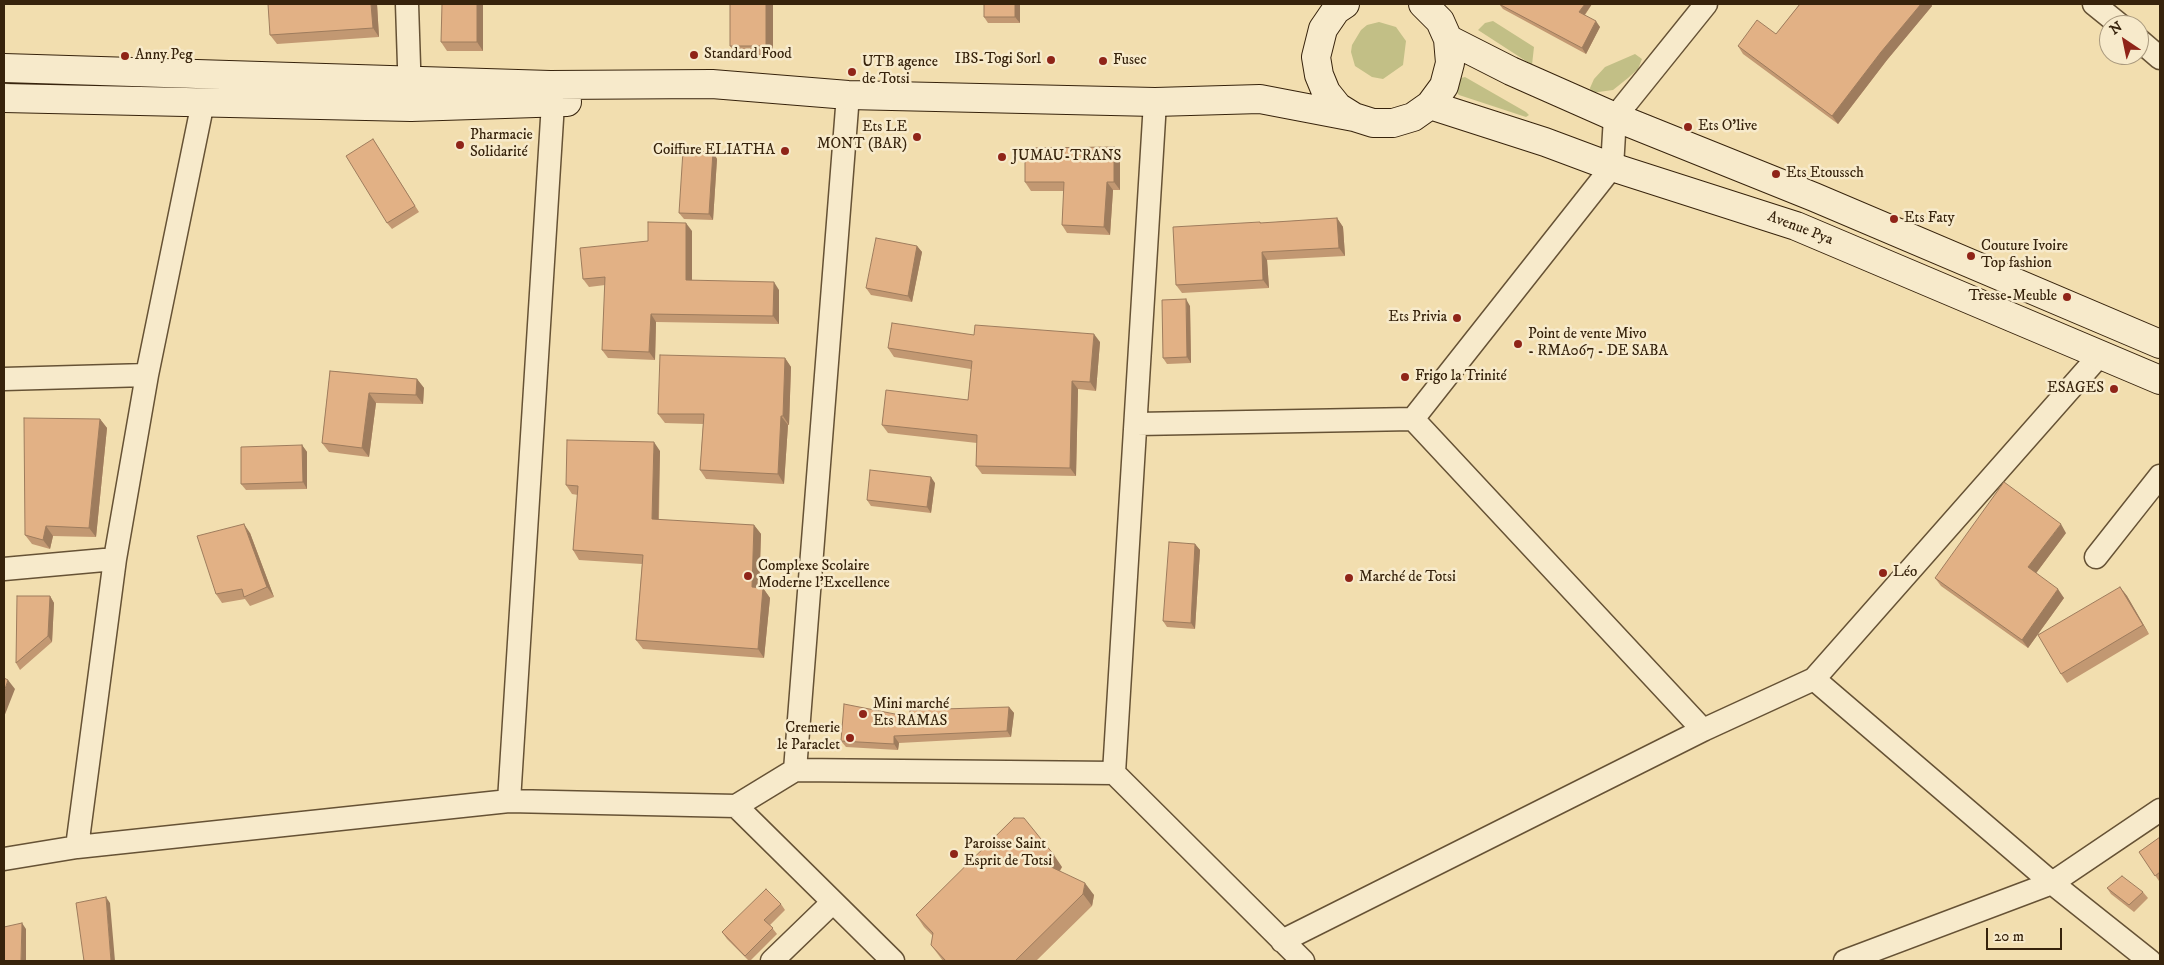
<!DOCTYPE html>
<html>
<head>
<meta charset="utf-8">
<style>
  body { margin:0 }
  #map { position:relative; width:2164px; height:965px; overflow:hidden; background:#f2deaf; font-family:"IM FELL DW Pica",serif }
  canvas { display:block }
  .frame { position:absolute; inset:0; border:5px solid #37230c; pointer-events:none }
  .north { position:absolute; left:2099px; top:15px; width:50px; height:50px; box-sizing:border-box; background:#f7eacb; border:1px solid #aa9a7f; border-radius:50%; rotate:326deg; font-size:14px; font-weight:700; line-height:20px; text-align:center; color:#37230c }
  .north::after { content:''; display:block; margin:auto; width:18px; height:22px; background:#8f2418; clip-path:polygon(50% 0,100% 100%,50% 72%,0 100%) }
  .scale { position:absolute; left:1986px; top:928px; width:76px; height:22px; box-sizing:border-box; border:2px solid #37230c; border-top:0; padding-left:6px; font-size:15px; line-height:18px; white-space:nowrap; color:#37230c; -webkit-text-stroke:4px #f7eacb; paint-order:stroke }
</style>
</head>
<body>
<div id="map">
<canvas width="2164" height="965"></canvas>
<div class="frame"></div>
<div class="north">N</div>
<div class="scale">20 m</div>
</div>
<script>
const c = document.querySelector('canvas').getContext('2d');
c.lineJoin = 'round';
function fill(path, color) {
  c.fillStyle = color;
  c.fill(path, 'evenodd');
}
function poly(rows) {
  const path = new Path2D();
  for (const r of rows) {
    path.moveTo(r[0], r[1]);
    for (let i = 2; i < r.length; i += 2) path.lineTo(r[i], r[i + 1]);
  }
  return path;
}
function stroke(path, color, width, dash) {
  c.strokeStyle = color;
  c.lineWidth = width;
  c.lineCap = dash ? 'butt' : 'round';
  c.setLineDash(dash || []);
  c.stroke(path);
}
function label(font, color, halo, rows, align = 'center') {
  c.font = font + ' "IM FELL DW Pica",serif';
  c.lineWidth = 5;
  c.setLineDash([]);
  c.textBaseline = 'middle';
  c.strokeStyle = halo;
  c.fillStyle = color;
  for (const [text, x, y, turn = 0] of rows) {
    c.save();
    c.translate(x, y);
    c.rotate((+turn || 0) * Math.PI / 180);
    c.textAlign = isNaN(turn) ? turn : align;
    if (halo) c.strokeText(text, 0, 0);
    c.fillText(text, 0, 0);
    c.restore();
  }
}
fill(poly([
  [1493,21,1534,47,1532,65,1478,30,1485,23],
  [1379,22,1396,27,1406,41,1403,65,1383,79,1372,77,1355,66,1351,52,1352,45,1361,30,1367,25],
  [1635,54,1642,59,1638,69,1628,78,1613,90,1591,93,1590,88,1594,79,1605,67],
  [1465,77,1526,112,1529,115,1526,117,1459,95,1457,93,1461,78]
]), '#c2bf86');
const minor = poly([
  [407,4,410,96],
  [2094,4,2120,25],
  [2139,40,2160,58],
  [4,379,147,375],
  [1413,419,1703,730],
  [1137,424,1413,419,1612,167,1615,117,1706,4],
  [2096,557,2160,476],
  [4,569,115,559],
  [1814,679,2052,883,2150,961],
  [795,770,848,95],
  [1114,773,1155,102],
  [509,801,553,103],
  [736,806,893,961],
  [77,847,115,559,147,375,203,102],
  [4,859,77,847,509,801,736,806,795,770,1114,773,1303,961],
  [1282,941,1703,730,1814,679,2099,356],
  [772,961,833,902],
  [1845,961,2052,883,2160,810]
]);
const secondary = poly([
  [1345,4,1336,10,1323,29,1316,57,1319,75,1326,92,1338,107,1354,117,1373,123,1393,123,1413,117,1430,105,1444,86,1450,63,1448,39,1440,21,1423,4],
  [1448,39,1511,71,1615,117,1814,197,2160,344],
  [4,68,550,85,712,84,848,95,1155,102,1260,99,1354,117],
  [4,98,411,107,567,102],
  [1430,105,1545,142,1612,167,1796,226,2160,380]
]);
stroke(minor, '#665235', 25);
stroke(secondary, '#37230c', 30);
stroke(minor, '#f7eacb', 22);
stroke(secondary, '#f7eacb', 28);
fill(poly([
  [377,4,379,37,277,44,270,35],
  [483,4,483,51,447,51,441,42],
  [730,4,773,4,773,55,737,55,730,46],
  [984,4,1020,4,1020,23,988,23,984,17],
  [1499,4,1592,4,1585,15,1600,27,1586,54,1503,9],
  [1798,4,1931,4,1932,6,1887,60,1838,124,1743,54,1738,46,1776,34,1799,5],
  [373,139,419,212,392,229,387,223],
  [1114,147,1120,155,1120,190,1113,190,1110,235,1067,233,1062,225,1064,191,1031,191,1025,182],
  [713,152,717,159,713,220,684,219,679,213],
  [1337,218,1343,227,1345,256,1267,260,1269,288,1182,293,1176,285,1260,222,1261,223],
  [692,231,692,280,779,290,779,324,656,322,655,360,608,358,602,350,605,285,589,287,583,279,648,241],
  [917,246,922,252,912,302,871,295,866,288],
  [1190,306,1191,363,1167,364,1163,358],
  [974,335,1100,342,1096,391,1078,389,1076,476,982,474,976,466,977,443,888,433,882,425,968,400,971,369,894,357,888,348],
  [785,358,791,367,789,425,788,425,784,484,706,479,700,470,703,424,665,423,658,414],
  [330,371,417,379,424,388,423,404,376,403,369,457,329,452,322,443],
  [100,419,107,428,96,537,53,536,50,549,32,544,25,535],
  [302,445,307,452,307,489,246,490,241,484],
  [660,451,659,520,754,525,761,534,759,588,763,588,770,598,764,658,643,649,636,640,642,564,579,560,573,550,578,495,572,494,566,485],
  [935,483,931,513,871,506,867,500],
  [250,533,274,597,250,606,245,599,222,603,216,594],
  [2066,533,2036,573,2064,598,2028,648,1941,586,1935,578],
  [1195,544,1200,550,1195,629,1167,627,1163,621],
  [2120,587,2127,596,2149,634,2067,683,2061,674],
  [50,596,54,603,52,642,20,670,16,663],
  [1009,707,1014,713,1011,737,899,743,898,750,846,747,841,741,910,717],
  [2160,837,2160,881,2159,881,2139,852],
  [1062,867,1060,871,1094,895,1092,906,1036,961,943,961,931,945,933,936,924,927,916,915],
  [2107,888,2143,892,2148,898,2134,912,2111,894],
  [781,904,785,910,770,925,777,934,750,961,749,961,727,939,722,932]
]), '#c29872');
fill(poly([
  [371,4,377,4,379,37,373,28],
  [477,4,483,4,483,51,477,42],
  [766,4,773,4,773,55,766,46],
  [1015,4,1020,4,1020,23,1015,17],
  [1585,4,1592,4,1583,17,1579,12],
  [1921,4,1931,4,1932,6,1887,60,1838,124,1832,116,1881,52],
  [1596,21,1600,27,1586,54,1582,48],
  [1114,147,1120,155,1120,190,1114,182],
  [713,152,717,159,713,220,709,214],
  [1107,182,1113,190,1110,235,1104,227],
  [1337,218,1343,227,1345,256,1339,248],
  [686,223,692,231,692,288,686,280],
  [917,246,922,252,912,302,908,296],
  [1262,252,1267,260,1269,288,1263,280],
  [774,282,779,290,779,324,773,316],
  [1186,299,1190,306,1191,363,1187,357],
  [651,314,656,322,655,360,649,352],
  [1094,334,1100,342,1096,391,1090,382],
  [785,358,791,367,789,425,783,416],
  [417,379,424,388,423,404,416,395],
  [1072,381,1078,389,1076,476,1070,468],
  [369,393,376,403,369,457,362,448],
  [781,416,788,425,784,484,778,474],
  [100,419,107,428,96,537,89,528],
  [654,442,660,451,658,529,652,519],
  [302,445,307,452,307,489,303,482],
  [931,477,935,483,931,513,927,507],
  [244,524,250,533,274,597,267,587],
  [2061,524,2066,533,2034,576,2028,567],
  [754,525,761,534,759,597,752,587],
  [46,526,53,536,50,549,43,540],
  [1195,544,1200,550,1195,629,1191,623],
  [2120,587,2127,596,2149,634,2143,625],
  [763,588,770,598,764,658,758,649],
  [2058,589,2064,598,2028,648,2022,640],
  [50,596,54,603,52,642,48,636],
  [8,680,15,689,4,717,4,692],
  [1009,707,1014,713,1011,737,1007,731],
  [894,736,899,743,898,750,894,744],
  [1054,855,1062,867,1055,877,1047,865],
  [1085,883,1094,895,1092,906,1083,894],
  [106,897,110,903,115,961,111,961],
  [22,923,26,929,26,961,21,961]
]), '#9e7c5d');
const building = poly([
  [268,4,371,4,373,28,270,35,268,4],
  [442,4,477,4,477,42,441,42,442,4],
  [730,4,766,4,766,46,730,46,730,4],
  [984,4,1015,4,1015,17,984,17,984,4],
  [1499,4,1585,4,1579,12,1596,21,1582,48,1499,4],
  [1800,4,1921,4,1881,52,1832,116,1738,46,1757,20,1776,34,1800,4],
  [373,139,415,206,387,223,346,156,373,139],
  [1114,147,1114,182,1107,182,1104,227,1062,225,1064,182,1025,182,1025,148,1114,147],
  [683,151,713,152,709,214,679,213,683,151],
  [1337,218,1339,248,1262,252,1263,280,1176,285,1173,227,1260,222,1260,223,1337,218],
  [648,222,686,223,686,280,774,282,773,316,651,314,649,352,602,350,605,277,583,279,580,248,648,241,648,222],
  [876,238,917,246,908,296,866,288,876,238],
  [1186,299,1187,357,1163,358,1162,300,1186,299],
  [892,323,974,335,975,325,1094,334,1090,382,1072,381,1070,468,976,466,977,435,882,425,886,390,968,400,972,361,888,348,892,323],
  [660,355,785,358,783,416,781,416,778,474,700,470,704,414,658,414,660,355],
  [330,371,417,379,416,395,369,393,362,448,322,443,330,371],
  [24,418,100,419,89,528,46,526,43,540,25,535,24,418],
  [567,440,654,442,652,519,754,525,752,587,763,588,758,649,636,640,643,555,573,550,578,486,566,485,567,440],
  [302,445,303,482,241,484,241,447,302,445],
  [870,470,931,477,927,507,867,500,870,470],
  [2004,482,2061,524,2028,567,2058,589,2022,640,1935,578,2004,482],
  [244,524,267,587,244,597,242,589,216,594,197,536,244,524],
  [1169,542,1195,544,1191,623,1163,621,1169,542],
  [2120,587,2143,625,2061,674,2038,635,2120,587],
  [17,596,50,596,48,636,16,663,17,596],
  [4,678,8,680,4,692,4,678],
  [844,704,910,717,910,710,1009,707,1007,731,894,736,894,744,841,741,844,704],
  [1014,818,1024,818,1054,855,1047,865,1085,883,1083,894,1015,961,946,961,931,945,933,933,916,915,1014,818],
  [2160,837,2160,872,2155,876,2139,852,2160,837],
  [2122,876,2143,892,2129,905,2107,888,2122,876],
  [766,889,781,904,764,920,773,928,745,956,722,932,766,889],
  [106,897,111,961,84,961,76,903,106,897],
  [22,923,21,961,4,961,4,927,22,923]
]);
fill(building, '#e2b185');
stroke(building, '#9e7c5d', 1);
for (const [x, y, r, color] of [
  [694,55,5,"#8f2418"],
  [125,56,5,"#8f2418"],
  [1051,60,5,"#8f2418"],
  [1103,61,5,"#8f2418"],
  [852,72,5,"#8f2418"],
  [1688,127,5,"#8f2418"],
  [917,137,5,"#8f2418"],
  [460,145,5,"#8f2418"],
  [785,151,5,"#8f2418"],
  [1002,157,5,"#8f2418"],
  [1776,174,5,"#8f2418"],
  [1894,219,5,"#8f2418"],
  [1971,256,5,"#8f2418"],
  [2067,297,5,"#8f2418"],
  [1457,318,5,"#8f2418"],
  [1518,344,5,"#8f2418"],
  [1405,377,5,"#8f2418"],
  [2114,389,5,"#8f2418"],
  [1883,573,5,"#8f2418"],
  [748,576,5,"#8f2418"],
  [1349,578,5,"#8f2418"],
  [863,714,5,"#8f2418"],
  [850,738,5,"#8f2418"],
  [954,854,5,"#8f2418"]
]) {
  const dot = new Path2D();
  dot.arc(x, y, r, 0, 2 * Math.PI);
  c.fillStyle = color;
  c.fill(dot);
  stroke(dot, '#f7eacb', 2);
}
label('15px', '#37230c', '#f7eacb', [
  ["Standard Food",704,55],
  ["Anny Peg",135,56],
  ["IBS-Togi Sorl",1041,60,"right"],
  ["Fusec",1113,61],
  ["UTB agence",862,63],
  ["de Totsi",862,80],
  ["Ets O'live",1698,127],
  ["Ets LE",907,128,"right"],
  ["MONT (BAR)",907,145,"right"],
  ["Pharmacie",470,136],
  ["Solidarité",470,153],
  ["Coiffure ELIATHA",775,151,"right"],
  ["JUMAU-TRANS",1012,157],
  ["Ets Etoussch",1786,174],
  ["Ets Faty",1904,219],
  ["Couture Ivoire",1981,247],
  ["Top fashion",1981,264],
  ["Tresse-Meuble",2057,297,"right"],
  ["Ets Privia",1447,318,"right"],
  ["Point de vente Mivo",1528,335],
  ["- RMA067 - DE SABA",1528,352],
  ["Frigo la Trinité",1415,377],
  ["ESAGES",2104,389,"right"],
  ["Complexe Scolaire",758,567],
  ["Moderne l'Excellence",758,584],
  ["Léo",1893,573],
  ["Marché de Totsi",1359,578],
  ["Mini marché",873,705],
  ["Ets RAMAS",873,722],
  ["Cremerie",840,729,"right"],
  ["le Paraclet",840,746,"right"],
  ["Paroisse Saint",964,845],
  ["Esprit de Totsi",964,862]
], 'left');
label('15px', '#37230c', '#f7eacb', [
  ["Avenue Pya",1800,229,21]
]);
</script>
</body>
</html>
